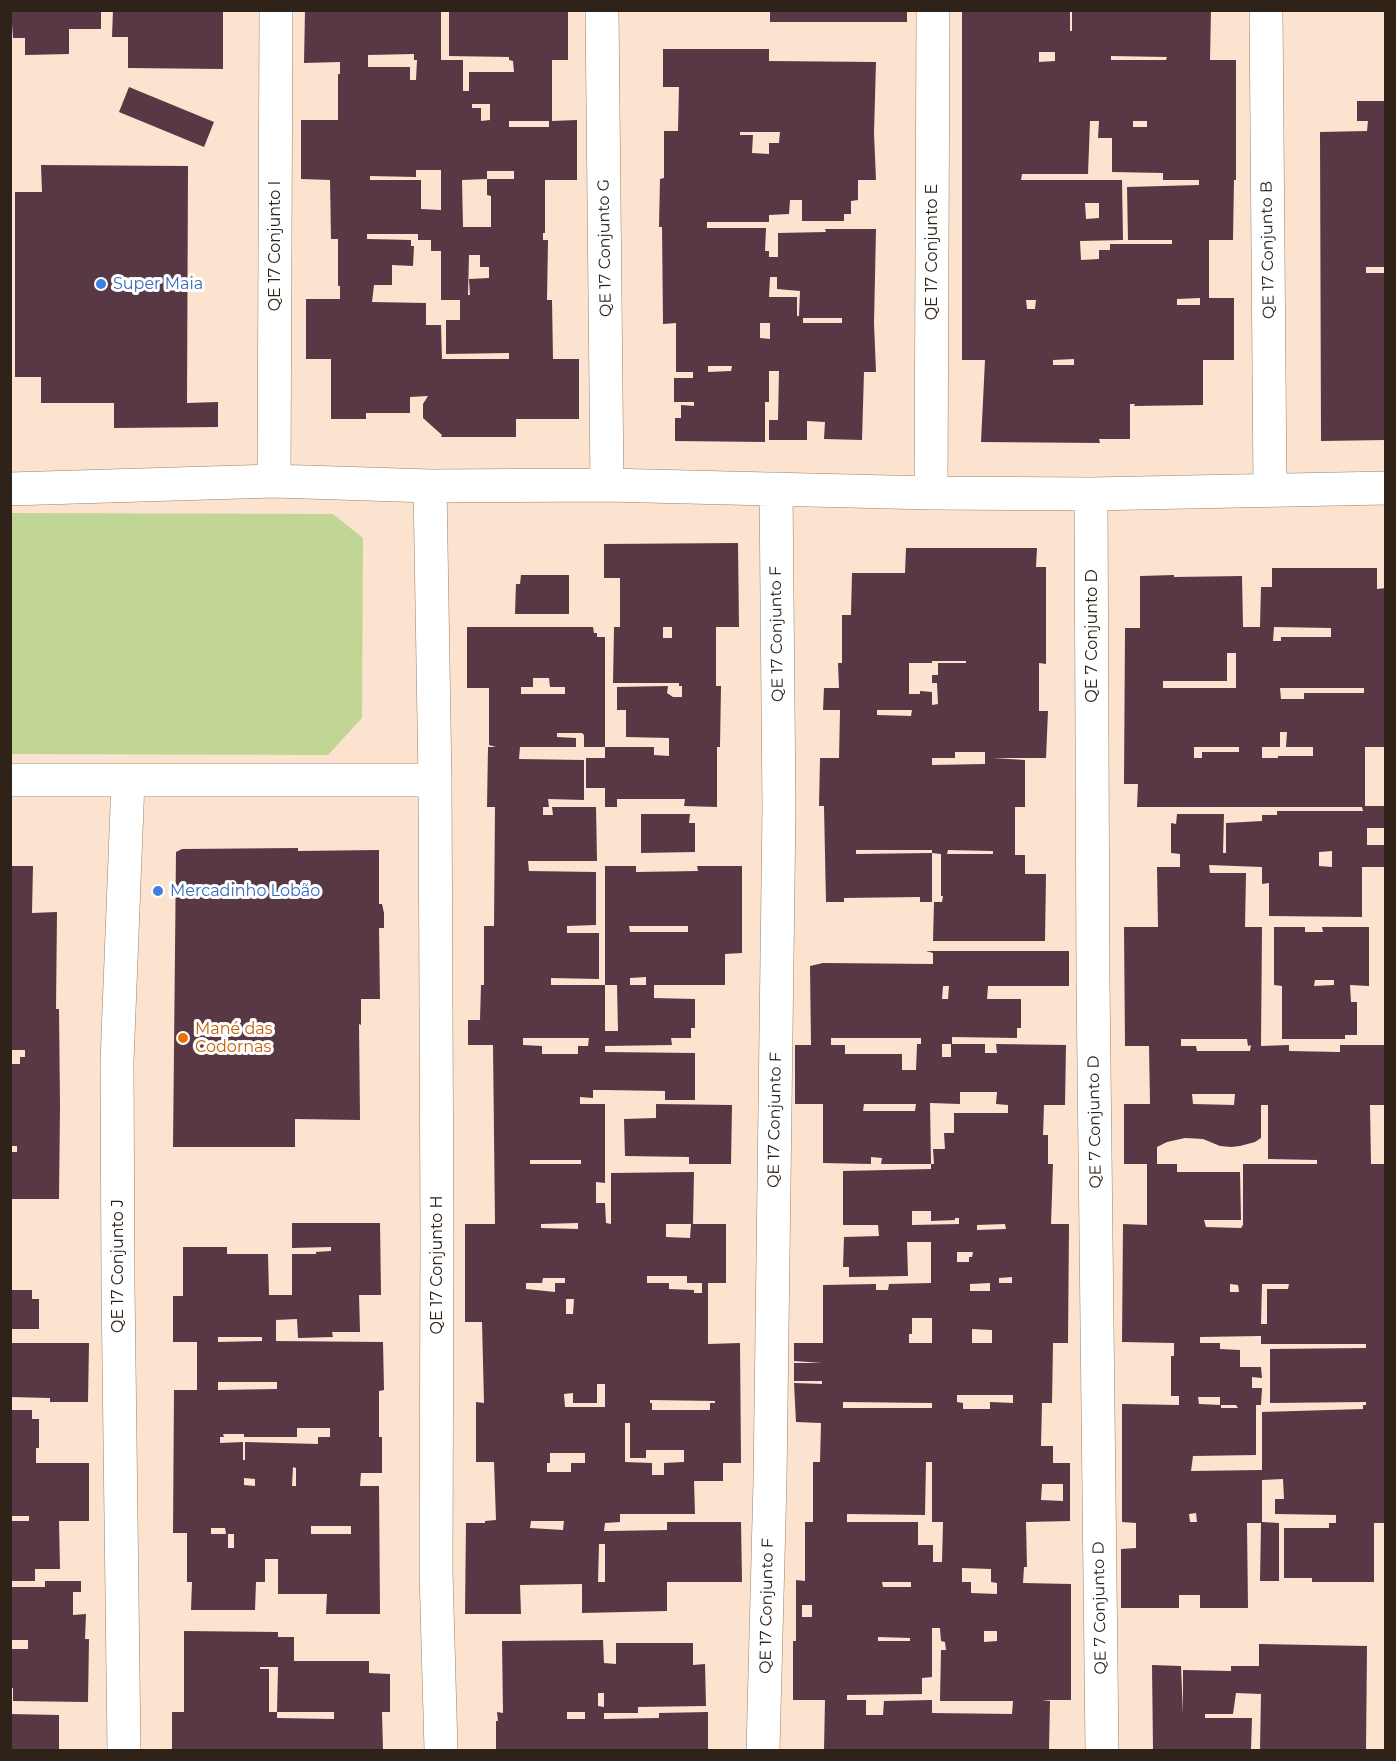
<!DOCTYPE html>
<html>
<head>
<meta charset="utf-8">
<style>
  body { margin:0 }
  #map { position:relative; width:1396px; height:1761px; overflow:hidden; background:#fce3cf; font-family:Montserrat,sans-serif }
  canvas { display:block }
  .frame { position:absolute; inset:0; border:12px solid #2e2219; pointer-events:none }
</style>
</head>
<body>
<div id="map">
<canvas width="1396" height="1761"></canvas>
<div class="frame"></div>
</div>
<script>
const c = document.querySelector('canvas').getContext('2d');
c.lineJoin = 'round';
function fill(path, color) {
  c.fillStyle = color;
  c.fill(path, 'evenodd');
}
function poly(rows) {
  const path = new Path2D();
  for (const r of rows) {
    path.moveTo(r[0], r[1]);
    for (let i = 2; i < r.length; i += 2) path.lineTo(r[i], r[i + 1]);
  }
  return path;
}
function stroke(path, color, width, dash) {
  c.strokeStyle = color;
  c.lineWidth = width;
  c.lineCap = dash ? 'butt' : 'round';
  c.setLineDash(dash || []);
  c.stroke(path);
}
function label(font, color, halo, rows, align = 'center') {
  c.font = font + ' Montserrat,sans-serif';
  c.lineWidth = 6;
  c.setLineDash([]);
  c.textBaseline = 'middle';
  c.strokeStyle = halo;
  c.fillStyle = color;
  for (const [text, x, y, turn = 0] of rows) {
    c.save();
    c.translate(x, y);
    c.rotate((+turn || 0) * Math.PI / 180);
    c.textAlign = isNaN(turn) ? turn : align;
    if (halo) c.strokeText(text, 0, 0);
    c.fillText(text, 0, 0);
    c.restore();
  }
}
fill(poly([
  [11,513,333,514,363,538,362,718,328,755,11,754]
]), '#c1d694');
fill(poly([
  [11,10,101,10,101,29,69,29,69,54,25,55,25,38,13,38],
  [113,10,223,10,223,69,128,68,128,37,112,37],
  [305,10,441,10,441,60,463,60,463,91,469,91,469,72,514,72,513,61,509,60,509,57,449,56,449,10,568,10,568,60,552,60,552,121,577,120,577,180,545,180,545,233,543,233,543,240,548,240,547,300,552,300,553,359,579,359,579,419,516,419,516,437,441,437,442,435,423,418,423,404,428,396,410,397,410,413,366,413,366,419,331,419,331,359,306,359,306,299,340,299,340,286,338,286,338,239,331,239,330,180,301,179,301,120,338,120,338,74,340,74,340,62,304,63],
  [414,54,414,60,417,60,416,80,410,80,410,67,368,67,368,55],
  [472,104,490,104,490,120,481,121,481,108,472,108],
  [509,121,549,121,549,127,509,127],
  [416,170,441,170,441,210,421,209,421,180,370,180,370,176,416,177],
  [487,171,514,171,514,179,487,179],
  [487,179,487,195,491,196,491,227,463,227,462,180],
  [367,234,418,234,418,240,431,240,431,251,441,251,441,300,460,300,460,320,446,320,446,354,509,353,509,359,442,359,441,325,426,325,426,303,372,302,374,285,392,285,392,265,413,266,414,246,411,246,411,240,367,239],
  [469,255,480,255,480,267,489,267,489,278,469,279,470,295,468,295],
  [770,10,907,10,907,22,770,22],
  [962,10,1070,10,1070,31,1072,31,1072,10,1211,10,1210,60,1236,60,1236,180,1234,180,1233,240,1209,240,1209,298,1234,298,1234,360,1203,360,1203,405,1134,406,1135,404,1130,404,1130,439,1099,439,1100,443,981,442,985,360,962,360],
  [1039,52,1055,52,1055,61,1039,62],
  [1111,56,1167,57,1166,60,1111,60],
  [1090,121,1099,121,1098,138,1112,138,1112,172,1163,173,1163,180,1199,180,1199,185,1127,187,1128,240,1172,240,1172,244,1110,244,1110,250,1099,250,1099,259,1081,260,1080,241,1123,240,1122,180,1021,180,1022,174,1088,174],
  [1133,121,1147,121,1147,127,1133,127],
  [1085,203,1099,203,1099,218,1086,219],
  [1200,298,1200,305,1177,305,1177,299],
  [1026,300,1036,300,1035,309,1027,309],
  [1074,359,1074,365,1053,365,1053,360],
  [663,49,769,49,769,61,876,62,874,133,876,180,858,180,858,200,851,201,851,214,844,214,844,221,802,221,802,200,790,200,789,214,769,215,769,222,707,222,707,228,766,228,765,251,769,251,769,257,778,257,778,233,826,232,825,229,876,229,874,323,876,372,864,372,862,440,824,439,825,422,807,421,807,440,769,440,769,420,778,420,779,371,769,371,769,402,765,402,765,442,675,441,675,418,681,418,681,405,694,406,694,402,674,402,674,378,693,378,693,372,676,372,676,323,663,324,662,227,659,227,660,179,664,178,664,131,678,131,679,87,663,87],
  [740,132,780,132,779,143,769,143,769,154,752,153,753,135,740,135],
  [770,277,777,277,777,289,800,291,799,316,797,316,797,297,769,297],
  [803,318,842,318,842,323,803,323],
  [760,323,770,323,770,339,760,338],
  [708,366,732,366,731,371,708,372],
  [129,87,214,122,204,147,119,112],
  [1357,101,1386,101,1386,267,1366,267,1366,273,1386,273,1386,440,1321,441,1320,132,1367,131,1368,121,1357,121],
  [41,165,188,166,187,403,218,402,218,427,114,428,114,403,41,403,41,377,15,377,15,192,42,192],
  [738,543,739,627,716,627,716,686,721,686,720,747,717,747,717,807,684,806,685,799,617,799,617,807,605,807,605,788,586,788,586,758,605,758,605,747,654,747,654,755,669,756,669,738,626,737,626,710,617,710,617,687,668,686,667,693,673,697,682,697,682,686,679,686,679,683,613,683,614,627,620,627,620,578,604,578,604,544],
  [663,627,672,627,672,638,663,638],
  [906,548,1037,548,1036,567,1046,567,1046,664,1039,663,1039,711,1048,711,1046,758,993,758,1025,760,1025,807,1015,807,1015,855,1025,855,1025,874,1046,874,1045,941,933,941,934,902,942,902,943,896,941,896,941,854,932,853,932,902,920,902,920,897,844,898,844,902,826,902,824,806,819,806,820,758,839,758,840,710,823,710,824,688,839,688,838,663,842,663,842,615,851,615,852,573,905,573],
  [932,661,966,661,966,663,938,663,938,675,932,675,932,683,937,683,938,704,932,705,932,692,920,691,920,694,909,694,909,663,932,663],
  [877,710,912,710,911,716,877,715],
  [955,752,985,752,985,764,932,765,932,758,955,758],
  [856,850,932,850,932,853,856,854],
  [948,850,993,851,993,854,947,854],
  [1272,568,1377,568,1377,589,1386,588,1386,747,1365,747,1365,806,1386,806,1386,828,1367,828,1367,845,1386,845,1386,867,1362,867,1362,917,1269,916,1269,883,1262,884,1262,867,1209,865,1210,873,1246,873,1245,927,1262,927,1261,1046,1289,1045,1289,1051,1340,1052,1340,1045,1386,1045,1386,1105,1370,1105,1371,1164,1386,1164,1386,1523,1374,1523,1374,1582,1312,1582,1312,1578,1284,1578,1284,1528,1329,1528,1329,1523,1336,1523,1336,1515,1275,1514,1275,1499,1284,1499,1283,1479,1262,1480,1262,1522,1279,1523,1279,1581,1260,1581,1261,1523,1247,1523,1248,1608,1200,1608,1200,1595,1179,1595,1179,1608,1121,1608,1121,1549,1136,1548,1136,1523,1122,1522,1122,1404,1179,1405,1179,1396,1171,1396,1171,1356,1174,1356,1174,1343,1122,1342,1123,1224,1147,1225,1147,1164,1124,1164,1124,1104,1150,1104,1149,1046,1125,1046,1124,927,1158,927,1157,867,1180,867,1180,854,1171,853,1171,823,1176,824,1177,814,1224,814,1223,853,1226,853,1226,823,1262,821,1262,815,1277,815,1277,811,1363,811,1362,807,1137,807,1138,784,1124,784,1125,628,1140,628,1140,576,1174,575,1174,577,1242,576,1243,627,1260,627,1261,587,1272,587],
  [1274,627,1331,628,1331,637,1281,637,1281,641,1273,641],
  [1227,653,1236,653,1236,688,1163,688,1163,681,1227,681],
  [1280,688,1364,688,1364,693,1304,693,1304,699,1281,699],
  [1280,732,1287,732,1286,747,1313,747,1313,756,1278,756,1278,758,1262,758,1262,747,1280,747],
  [1194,747,1239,747,1239,752,1202,752,1202,758,1194,758],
  [1332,851,1332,867,1319,866,1319,852],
  [1181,1039,1247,1039,1248,1046,1251,1045,1250,1051,1197,1051,1196,1046,1181,1046],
  [1192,1094,1235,1094,1234,1105,1193,1104],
  [1261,1105,1268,1105,1268,1159,1317,1160,1317,1164,1243,1164,1243,1225,1241,1228,1206,1227,1204,1220,1241,1220,1240,1172,1177,1172,1177,1164,1157,1164,1157,1147,1167,1142,1185,1138,1203,1139,1220,1146,1231,1147,1240,1146,1255,1142,1261,1138],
  [1230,1284,1238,1285,1239,1292,1230,1292],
  [1262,1284,1289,1284,1288,1289,1267,1289,1267,1324,1261,1324],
  [1261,1336,1261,1344,1366,1344,1366,1348,1270,1349,1270,1403,1366,1402,1366,1405,1363,1405,1363,1409,1262,1412,1262,1470,1191,1471,1193,1456,1256,1455,1256,1405,1261,1405,1262,1388,1252,1388,1252,1377,1262,1378,1261,1367,1240,1367,1240,1350,1220,1349,1220,1343,1200,1343,1200,1337],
  [1198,1397,1220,1397,1220,1405,1236,1405,1238,1408,1221,1408,1221,1405,1199,1404],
  [1196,1513,1197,1522,1190,1522,1189,1514],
  [521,575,569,575,569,614,515,614,516,584,520,584],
  [467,627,593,627,594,633,597,633,597,637,605,637,605,747,584,747,584,735,582,733,557,733,557,737,576,738,576,747,520,747,519,759,584,760,584,800,548,799,549,807,543,807,543,815,553,815,552,807,596,807,597,861,528,861,529,871,596,872,596,925,567,926,567,933,599,933,599,979,551,978,551,985,605,985,605,1031,618,1031,617,985,605,985,605,866,636,866,636,872,698,871,697,866,742,866,742,953,725,954,725,985,654,985,654,998,695,999,695,1028,691,1028,691,1038,671,1038,672,1045,605,1046,605,1052,695,1053,695,1100,665,1100,665,1091,605,1090,593,1090,593,1098,580,1097,580,1104,605,1104,605,1183,596,1182,596,1203,605,1203,606,1223,611,1224,611,1173,694,1172,693,1224,726,1224,726,1283,708,1283,708,1344,740,1343,741,1463,723,1463,723,1481,694,1481,695,1514,620,1514,620,1522,605,1523,604,1531,609,1531,667,1530,667,1522,741,1522,742,1582,667,1582,667,1611,582,1613,582,1584,520,1585,521,1614,465,1614,466,1523,485,1523,485,1521,496,1520,494,1462,476,1462,476,1402,484,1403,482,1322,465,1322,465,1224,495,1224,493,1045,468,1045,468,1020,480,1020,481,985,484,985,484,926,494,926,495,807,487,807,488,747,496,747,489,745,489,688,467,688],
  [533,678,549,678,550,687,565,687,565,694,521,694,521,687,533,687],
  [629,926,688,926,688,932,630,932],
  [646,977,646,985,630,985,630,978],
  [523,1038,589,1038,588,1046,578,1046,578,1054,542,1054,542,1046,523,1045],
  [530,1160,581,1160,581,1164,530,1164],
  [578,1223,578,1229,541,1228,541,1224],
  [666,1224,691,1224,690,1238,666,1237],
  [647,1276,687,1276,687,1283,702,1283,702,1293,694,1293,694,1290,669,1289,669,1283,647,1283],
  [543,1278,565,1278,565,1283,555,1283,555,1292,526,1289,526,1283,542,1283],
  [566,1299,574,1299,573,1314,566,1314],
  [597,1384,605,1384,605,1407,565,1407,564,1394,573,1393,573,1403,597,1403],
  [650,1400,715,1401,715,1403,710,1403,710,1410,652,1410,652,1403,650,1403],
  [625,1423,630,1423,630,1458,646,1458,646,1450,684,1450,684,1462,664,1463,664,1475,652,1475,652,1463,625,1462],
  [550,1453,585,1453,585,1463,571,1463,571,1472,547,1472,547,1463,550,1463],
  [531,1521,564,1521,563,1530,530,1528],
  [599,1544,605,1544,605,1582,598,1582],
  [641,814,690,814,689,823,695,823,695,852,641,853],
  [298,848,298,851,379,850,379,904,382,904,384,913,384,928,379,928,380,999,361,999,361,1025,359,1024,360,1120,295,1119,295,1147,173,1147,176,852,182,849],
  [10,866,33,866,32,913,57,912,56,1009,59,1009,60,1106,59,1199,10,1199,10,1152,17,1152,17,1146,10,1146,10,1064,20,1064,20,1057,25,1057,25,1050,10,1050],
  [1274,927,1305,927,1305,932,1323,932,1322,927,1369,927,1369,986,1350,985,1351,1002,1357,1002,1357,1035,1345,1035,1345,1039,1282,1039,1282,986,1274,985],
  [1315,980,1334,980,1334,985,1314,986],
  [926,951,1069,951,1069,986,988,986,987,999,1021,999,1021,1028,1017,1028,1017,1038,952,1037,952,1044,942,1044,942,1057,951,1057,951,1044,985,1044,985,1053,997,1053,996,1044,1066,1045,1065,1105,1044,1105,1043,1135,1048,1135,1048,1164,1053,1164,1051,1224,1069,1224,1068,1343,1053,1343,1052,1403,1042,1403,1041,1446,1053,1446,1053,1463,1070,1463,1070,1521,1026,1522,1027,1567,1024,1567,1023,1583,1071,1584,1071,1700,1042,1700,1050,1701,1049,1750,824,1750,825,1700,793,1700,793,1641,796,1641,796,1580,805,1581,805,1522,813,1522,813,1462,820,1462,821,1423,796,1422,794,1383,822,1384,822,1381,794,1381,794,1363,822,1363,794,1361,794,1343,823,1343,823,1285,876,1284,876,1290,888,1290,889,1284,931,1283,931,1242,907,1242,908,1276,849,1277,849,1267,843,1267,844,1237,879,1236,878,1225,843,1225,843,1171,931,1169,931,1164,934,1164,933,1149,945,1149,944,1133,954,1133,954,1113,1008,1113,1008,1105,996,1104,997,1092,960,1092,960,1104,930,1103,931,1164,881,1164,882,1158,871,1157,871,1164,823,1163,823,1104,795,1104,795,1045,811,1045,810,966,823,963,933,964,933,953],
  [943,986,949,986,948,999,942,999],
  [831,1038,921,1038,921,1044,917,1044,916,1070,902,1070,902,1054,845,1054,845,1045,831,1045],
  [864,1104,916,1104,915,1111,863,1111],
  [912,1211,931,1211,931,1221,955,1220,955,1218,959,1218,959,1224,912,1225],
  [1005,1224,1006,1229,977,1230,977,1225],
  [957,1252,973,1252,972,1257,969,1257,969,1262,957,1262],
  [1012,1277,1012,1283,999,1283,999,1278],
  [990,1283,990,1291,970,1291,970,1284],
  [912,1318,932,1318,932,1343,909,1343,909,1334,912,1334],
  [972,1329,992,1330,992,1343,972,1343],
  [957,1395,1013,1395,1013,1403,990,1402,990,1409,963,1409,963,1403,957,1402],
  [843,1402,932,1403,932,1408,843,1408],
  [926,1462,932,1462,932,1522,943,1522,942,1562,933,1562,933,1545,918,1545,918,1522,847,1522,847,1514,925,1515],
  [1042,1484,1063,1484,1063,1501,1041,1500],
  [962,1568,991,1569,991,1582,997,1583,997,1594,971,1593,971,1582,962,1582],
  [882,1582,911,1582,911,1587,883,1587],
  [802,1605,812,1605,812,1617,802,1617],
  [932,1628,940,1628,941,1641,945,1642,946,1650,941,1650,940,1701,1013,1701,1012,1714,932,1713,932,1700,884,1701,883,1715,866,1715,866,1700,847,1700,847,1695,922,1694,922,1678,932,1677],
  [984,1631,997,1631,997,1641,984,1642],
  [878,1637,910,1638,910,1641,878,1641],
  [656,1104,732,1105,731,1164,689,1164,689,1157,625,1156,624,1119,656,1118],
  [292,1223,380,1223,381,1295,359,1295,360,1332,332,1332,333,1337,298,1338,297,1319,276,1320,276,1341,383,1342,384,1390,379,1391,379,1437,382,1437,382,1473,361,1473,360,1486,379,1486,380,1614,326,1614,327,1594,278,1594,278,1559,265,1559,265,1582,256,1582,255,1610,191,1610,192,1582,187,1582,187,1533,173,1533,174,1390,197,1390,197,1342,173,1342,173,1296,183,1296,183,1247,227,1247,227,1254,268,1254,269,1295,292,1295,292,1254,316,1254,316,1252,331,1251,331,1247,292,1248],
  [218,1337,262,1337,262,1341,218,1342],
  [218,1382,277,1382,277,1389,218,1390],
  [297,1428,330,1428,330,1437,318,1437,318,1444,245,1442,245,1460,243,1460,243,1442,220,1443,220,1437,224,1437,223,1434,244,1434,244,1437,297,1437],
  [293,1467,296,1468,296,1486,292,1486],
  [244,1478,255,1479,255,1486,244,1485],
  [311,1526,351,1526,351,1534,311,1534],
  [211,1528,225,1528,226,1534,211,1534],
  [228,1534,234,1534,234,1548,228,1548],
  [10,1290,32,1290,32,1299,39,1299,39,1329,10,1329],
  [10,1343,89,1343,88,1402,50,1402,50,1398,10,1397],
  [10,1410,32,1410,32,1419,39,1419,39,1448,36,1448,36,1463,89,1463,89,1521,59,1521,60,1569,35,1569,35,1581,10,1581,10,1521,29,1521,29,1516,10,1516],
  [45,1581,81,1581,81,1592,73,1592,73,1615,86,1614,85,1639,89,1639,88,1702,13,1701,13,1688,10,1688,10,1649,28,1649,28,1640,10,1640,10,1587,45,1587],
  [184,1631,278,1632,278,1637,294,1637,294,1661,369,1661,369,1673,390,1674,390,1712,382,1712,383,1750,172,1750,172,1712,184,1712],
  [260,1667,278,1667,277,1712,334,1712,334,1719,277,1718,277,1712,269,1712,269,1669,260,1669],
  [603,1640,604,1663,616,1664,616,1643,693,1643,693,1665,705,1664,706,1706,638,1707,638,1713,604,1713,604,1719,659,1718,659,1713,708,1712,708,1750,496,1750,496,1721,498,1721,497,1712,503,1713,502,1641],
  [598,1693,604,1693,604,1707,598,1706],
  [567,1712,585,1712,585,1719,567,1719],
  [1259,1644,1367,1646,1366,1750,1260,1750,1261,1694,1236,1693,1233,1714,1205,1714,1205,1718,1252,1718,1251,1750,1153,1750,1152,1665,1181,1666,1183,1714,1183,1670,1231,1671,1231,1666,1259,1666],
  [10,1714,59,1715,59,1750,10,1750]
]), '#573844');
const street = poly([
  [602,10,607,485],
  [1266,10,1270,490],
  [274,481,276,10],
  [430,486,435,780,437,1235,436,1572,441,1750],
  [10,489,274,481,430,486,607,485,931,493,1091,494,1386,488],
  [931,493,933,10],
  [1091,494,1093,981,1102,1750],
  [10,780,435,780],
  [124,1750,118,1285,117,1062,128,781],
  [763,1750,770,1481,779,809,776,489]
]);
stroke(street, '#9c8069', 34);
stroke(street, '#fff', 33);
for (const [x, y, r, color] of [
  [101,284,6,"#3f7fe0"],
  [158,891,6,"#3f7fe0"],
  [183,1038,6,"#e8710a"]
]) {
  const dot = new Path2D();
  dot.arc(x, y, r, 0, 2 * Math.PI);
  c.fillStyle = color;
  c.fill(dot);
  stroke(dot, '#fff', 2);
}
label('16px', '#2e2219', '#fff', [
  ["QE 17 Conjunto I",275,246,-90],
  ["QE 17 Conjunto G",605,248,-91],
  ["QE 17 Conjunto B",1268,250,-91],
  ["QE 17 Conjunto E",932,252,-90],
  ["QE 17 Conjunto F",777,634,-91],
  ["QE 7 Conjunto D",1092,636,-90],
  ["QE 17 Conjunto F",775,1120,-89],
  ["QE 7 Conjunto D",1095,1122,-91],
  ["QE 17 Conjunto H",437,1265,-90],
  ["QE 17 Conjunto J",118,1266,-90],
  ["QE 17 Conjunto F",767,1606,-89],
  ["QE 7 Conjunto D",1100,1608,-91]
]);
label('16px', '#366cbe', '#fff', [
  ["Super Maia",113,284],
  ["Mercadinho Lobão",170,891]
], 'left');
label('16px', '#c56008', '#fff', [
  ["Mané das",195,1029],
  ["Codornas",195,1047]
], 'left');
</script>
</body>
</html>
